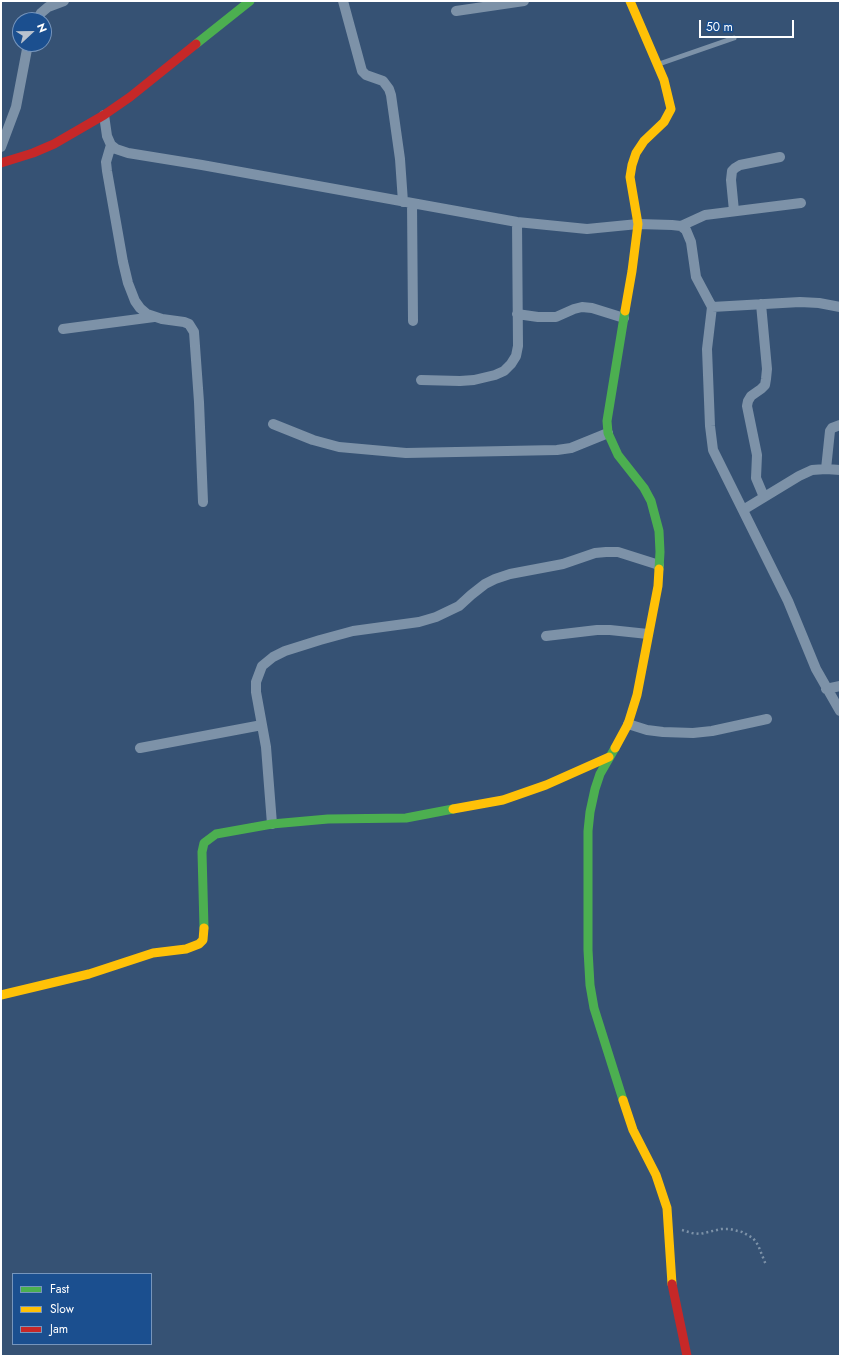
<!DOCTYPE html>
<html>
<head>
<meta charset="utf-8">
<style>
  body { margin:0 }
  #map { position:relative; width:841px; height:1357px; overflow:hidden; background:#365274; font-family:Jost,sans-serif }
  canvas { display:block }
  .frame { position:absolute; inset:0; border:2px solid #fff; pointer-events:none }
  .legend { position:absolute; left:12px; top:1273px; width:140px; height:72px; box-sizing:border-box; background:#1b4f8f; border:1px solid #7695bc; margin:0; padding:5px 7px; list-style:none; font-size:12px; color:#fff }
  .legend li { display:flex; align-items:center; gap:8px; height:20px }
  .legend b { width:20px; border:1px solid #7695bc }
  .north { position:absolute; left:12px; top:12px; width:40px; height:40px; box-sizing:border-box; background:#1b4f8f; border:1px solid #7695bc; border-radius:50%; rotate:68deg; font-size:11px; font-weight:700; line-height:16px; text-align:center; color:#fff }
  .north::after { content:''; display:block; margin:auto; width:14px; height:18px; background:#b9c2ce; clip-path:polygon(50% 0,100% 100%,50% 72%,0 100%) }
  .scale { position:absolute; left:699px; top:20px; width:95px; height:18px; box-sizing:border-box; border:2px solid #fff; border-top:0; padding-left:5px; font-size:12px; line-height:14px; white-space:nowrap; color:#fff; -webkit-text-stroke:3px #1b4f8f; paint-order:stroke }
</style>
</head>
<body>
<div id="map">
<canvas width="841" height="1357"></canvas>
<div class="frame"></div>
<ul class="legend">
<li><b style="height:5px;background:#4caf50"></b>Fast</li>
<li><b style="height:5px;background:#ffc107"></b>Slow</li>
<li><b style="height:5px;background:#c62828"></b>Jam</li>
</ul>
<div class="north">N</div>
<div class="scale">50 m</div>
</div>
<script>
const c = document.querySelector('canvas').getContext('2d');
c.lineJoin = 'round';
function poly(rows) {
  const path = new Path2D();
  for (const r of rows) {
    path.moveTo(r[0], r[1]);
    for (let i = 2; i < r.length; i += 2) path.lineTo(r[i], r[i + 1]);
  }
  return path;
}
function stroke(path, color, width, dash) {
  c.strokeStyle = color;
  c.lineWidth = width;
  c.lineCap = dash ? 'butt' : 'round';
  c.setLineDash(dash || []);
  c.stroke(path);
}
stroke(poly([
  [682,1230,692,1233,700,1234,721,1229,730,1229,742,1232,753,1238,758,1245,766,1265]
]), '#7d92a8', 2.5, [2, 3]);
stroke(poly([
  [659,64,734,38]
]), '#7d92a8', 5);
stroke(poly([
  [343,1,362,71,366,75,383,81,389,89,391,95,400,159,403,202],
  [456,11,524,1],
  [37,20,41,13,48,7,64,1],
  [104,115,107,136,111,145,116,149,128,153,202,165,517,222,587,229,638,224,672,225,681,226,686,230,691,242,696,277,712,307,707,349,710,426,713,450,788,601,816,669,840,711],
  [111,145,106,162,107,171,123,262,128,283,135,301,140,308,147,314,162,319,184,322,189,324,194,332,199,402,203,502],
  [1,147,16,107,28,44],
  [412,203,413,321],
  [734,211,731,180,732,171,735,168,740,165,780,157],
  [681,226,705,215,801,203],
  [761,304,767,369,766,379,765,385,761,389,751,396,748,401,747,406,757,455,756,478,764,497],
  [712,307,800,302,819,303,840,307],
  [517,314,538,317,556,317,574,309,582,307,592,308,624,318],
  [63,329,154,317],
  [421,380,460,381,474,380,495,375,504,371,511,364,516,356,518,346,517,222],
  [273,424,313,440,339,447,406,453,557,450,571,448,608,433],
  [826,469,830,431,832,428,840,425],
  [743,510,799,476,812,470,826,469,840,470],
  [546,636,597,630,610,630,648,634],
  [826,689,840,686],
  [628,724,647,730,663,732,693,733,712,731,767,719],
  [140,748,262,725],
  [272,824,266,747,256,692,256,682,262,666,273,657,285,651,320,640,353,631,419,622,436,617,459,606,471,595,485,584,495,579,510,574,563,564,595,553,606,552,618,552,659,565]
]), '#7d92a8', 10);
stroke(poly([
  [196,44,250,1],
  [625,311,607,421,608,433,618,455,644,488,651,501,659,531,660,552,659,569],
  [615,748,600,774,595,789,590,812,588,831,588,950,590,985,594,1008,623,1100],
  [204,928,202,852,204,843,216,834,272,824,328,819,406,818,453,809]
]), '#4caf50', 9);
stroke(poly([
  [625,311,632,271,638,224,630,177,632,165,636,153,644,141,664,122,671,109,664,80,630,1],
  [615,748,628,724,637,695,658,586,659,569],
  [453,809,503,800,546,785,609,757],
  [1,995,89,974,153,953,186,949,199,944,203,940,204,928],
  [623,1100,633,1130,656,1175,667,1208,672,1284]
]), '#ffc107', 9);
stroke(poly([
  [1,163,33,153,54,144,104,115,130,97,196,44],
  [672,1284,687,1356]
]), '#c62828', 9);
</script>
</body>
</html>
